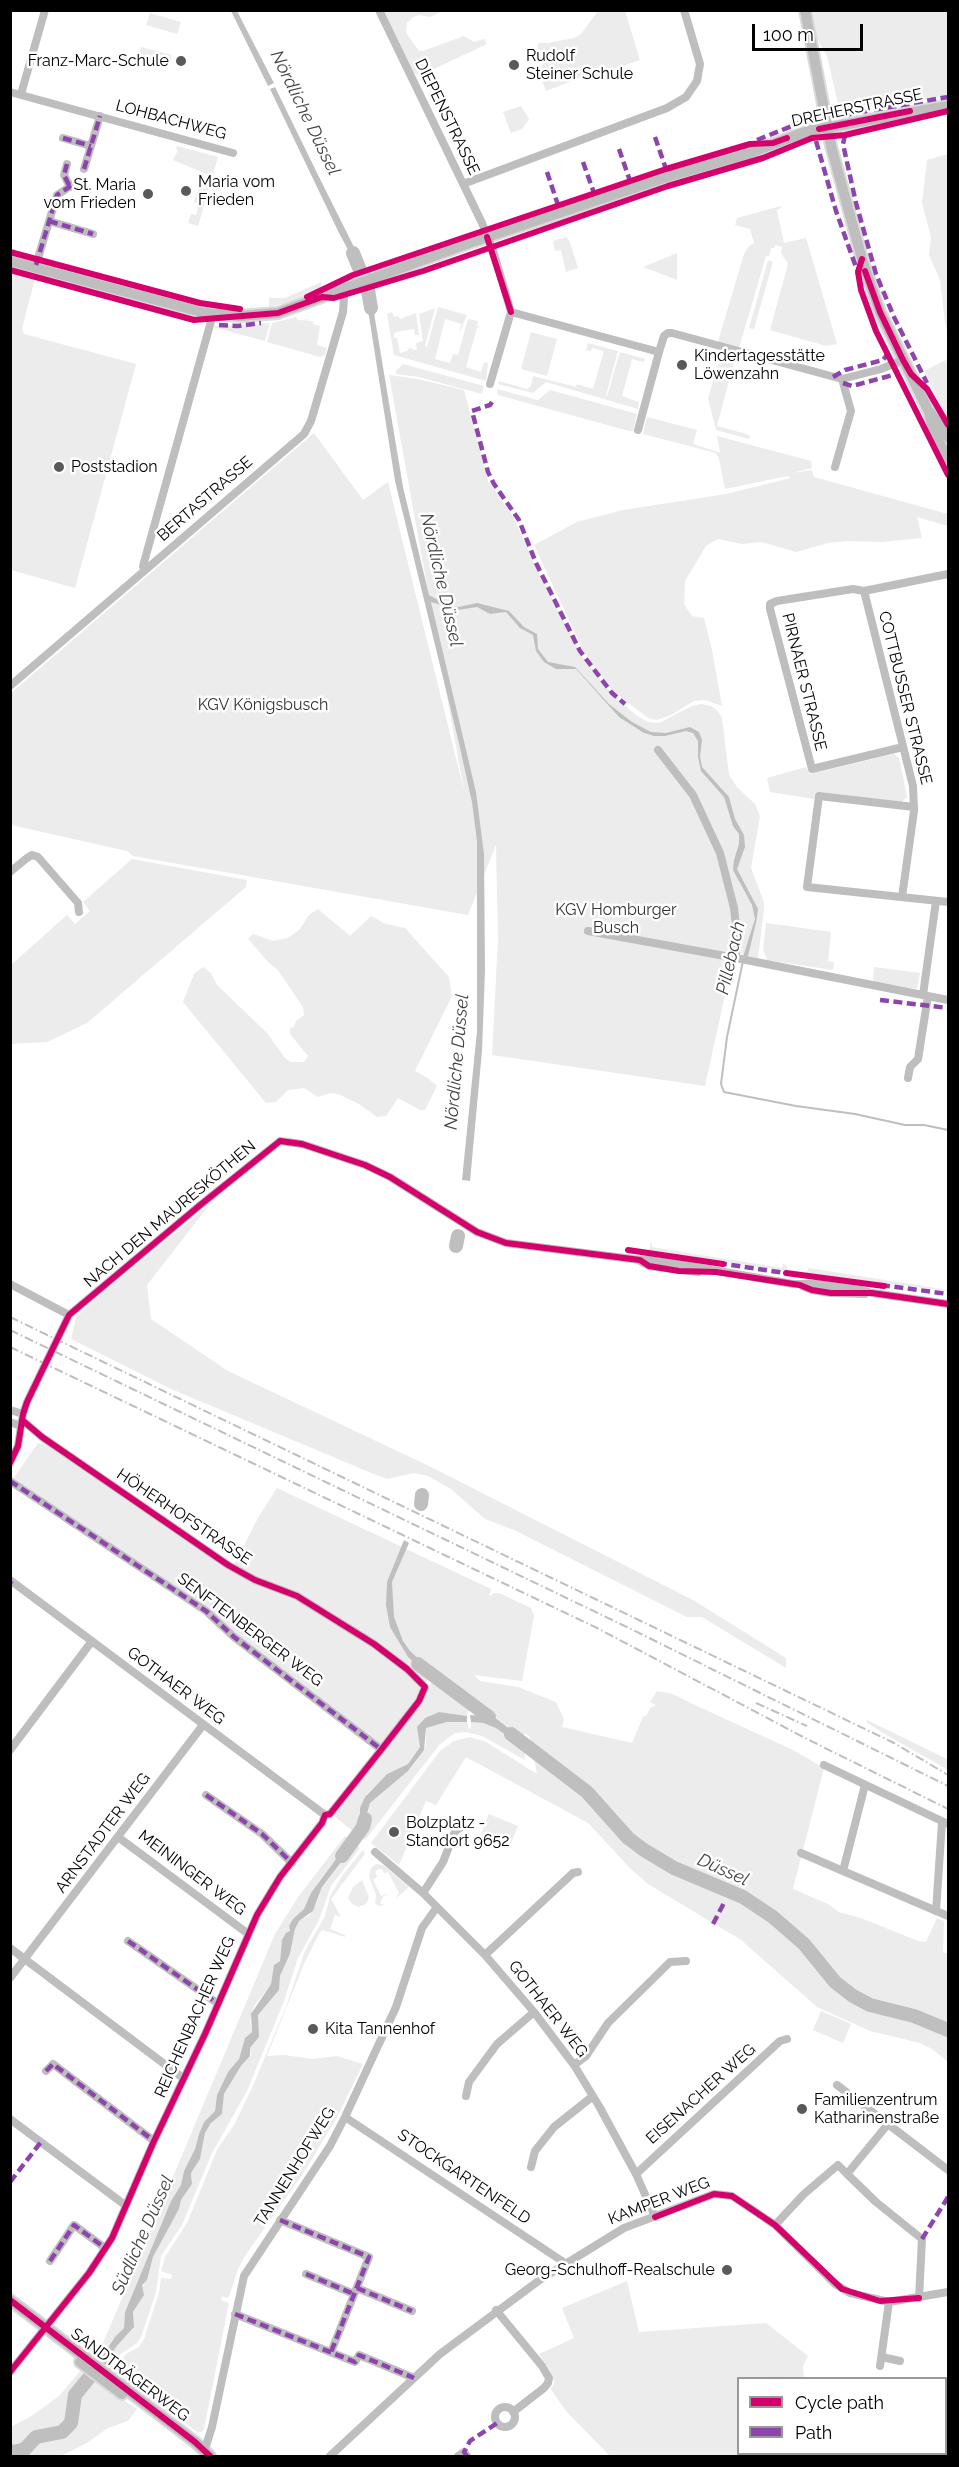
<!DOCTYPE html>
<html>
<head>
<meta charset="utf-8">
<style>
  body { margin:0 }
  #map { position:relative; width:959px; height:2467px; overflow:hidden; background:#fff; font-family:Raleway,sans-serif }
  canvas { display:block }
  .frame { position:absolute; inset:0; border:12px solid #000; pointer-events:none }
  .legend { position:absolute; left:737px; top:2377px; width:210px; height:78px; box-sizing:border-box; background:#fff; border:2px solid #999; margin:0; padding:8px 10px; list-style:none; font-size:18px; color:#000 }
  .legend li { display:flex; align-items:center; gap:12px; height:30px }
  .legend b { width:30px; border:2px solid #999 }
  .scale { position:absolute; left:752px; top:24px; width:111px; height:27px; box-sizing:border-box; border:3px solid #000; border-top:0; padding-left:8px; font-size:18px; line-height:21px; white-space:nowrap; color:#000; -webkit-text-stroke:4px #fff; paint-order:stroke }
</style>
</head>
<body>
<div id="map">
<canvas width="959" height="2467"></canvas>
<div class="frame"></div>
<ul class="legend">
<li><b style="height:8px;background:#d6006c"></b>Cycle path</li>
<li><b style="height:8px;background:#8e44ad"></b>Path</li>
</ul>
<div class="scale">100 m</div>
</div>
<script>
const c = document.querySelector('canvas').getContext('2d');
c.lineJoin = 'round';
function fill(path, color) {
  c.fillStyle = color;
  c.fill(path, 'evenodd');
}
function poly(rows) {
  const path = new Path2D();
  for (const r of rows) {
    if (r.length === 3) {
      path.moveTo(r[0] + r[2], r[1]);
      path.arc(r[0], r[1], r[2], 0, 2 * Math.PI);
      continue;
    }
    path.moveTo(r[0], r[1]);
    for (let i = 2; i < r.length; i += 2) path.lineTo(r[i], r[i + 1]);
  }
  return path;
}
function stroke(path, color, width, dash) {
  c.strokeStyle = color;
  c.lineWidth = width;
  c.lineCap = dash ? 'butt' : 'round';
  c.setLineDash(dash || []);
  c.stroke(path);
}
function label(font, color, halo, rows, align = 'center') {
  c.font = font + ' Raleway,sans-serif';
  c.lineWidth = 5;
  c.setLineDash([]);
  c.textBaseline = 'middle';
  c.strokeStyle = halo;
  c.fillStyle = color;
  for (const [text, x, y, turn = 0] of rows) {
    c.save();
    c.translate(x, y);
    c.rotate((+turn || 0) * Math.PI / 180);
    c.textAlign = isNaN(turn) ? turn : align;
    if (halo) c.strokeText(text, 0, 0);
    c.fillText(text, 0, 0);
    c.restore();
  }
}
fill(poly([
  [383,11,444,11,430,17,420,15,413,17,407,23,406,33,419,51,423,51,464,36,474,42,484,39,487,44,419,76,414,73],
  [598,11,625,11,640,60,592,76,590,74,546,91,539,72,545,60,540,53,536,53,539,43,548,43,574,38,581,34],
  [811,11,948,11,948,96,840,112,827,56,816,37],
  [150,13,181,22,177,34,146,25],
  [141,47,172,55,169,67,137,59],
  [521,106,529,119,522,129,511,133,503,112],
  [177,146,218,157,198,226,188,223,191,214,196,215,199,204,194,202,199,187,205,189,209,175,173,160,178,150,176,149],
  [948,154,948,333,945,323,940,280,929,255,931,237,922,203,927,160],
  [781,206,781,208,777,210,784,243,806,238,837,344,826,346,770,330,788,264,781,253,782,247,775,245,774,248,771,248,769,256,766,256,738,351,717,345,744,254,749,246,754,243,750,229,735,225,737,218],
  [566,237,570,242,578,268,566,272,561,250,555,251,553,241],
  [677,253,677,280,643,267],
  [768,260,773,262,754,329,749,328],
  [11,273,35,279,22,328,24,334,136,364,75,588,11,570],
  [321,282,321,289,319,290,294,301,269,307,269,298,285,298],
  [438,307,467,315,459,334,461,324,445,319,435,359,450,363,453,354,458,355,468,319,478,321,477,326,480,327,477,328,466,367,481,372,484,362,488,363,486,381,394,355,387,314,392,312,394,317,398,316,400,319,416,313,419,335,415,335,414,329,396,332,394,334,394,338,397,338,400,353,408,351,408,349,412,348,413,350,417,350,416,343,423,341,419,314,435,308,425,346,427,347],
  [296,317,298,320,313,321,313,324,320,326,317,345,327,348,325,355,320,357,267,342,272,323],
  [270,323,265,341,212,327,213,326,241,326],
  [531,332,557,339,547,376,521,369],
  [588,343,618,351,606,395,607,396,620,352,645,359,644,362,632,359,622,396,639,402,638,409,546,382,533,393,498,384,499,381,527,389,531,386,533,376,576,387,577,384,593,389,604,351,592,348,591,351,586,350],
  [720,358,734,362,717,426,750,435,749,439,716,430,708,398],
  [948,359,948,420,924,371],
  [403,364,484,386,482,394,419,377,396,374,396,371],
  [389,375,418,379,464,390,488,481,513,516,535,566,582,656,610,692,637,716,648,722,659,723,692,706,701,704,711,706,717,710,722,718,729,775,737,787,755,804,760,816,751,868,764,902,764,909,758,958,743,955,735,949,705,1086,492,1055,498,938,496,845,468,915,133,856,127,851,11,825,11,693,314,433,363,500,388,482,464,791],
  [497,389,538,400,550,390,637,414,633,431,629,431,498,395],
  [647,417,697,430,693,444,718,452,720,452,717,436,811,461,812,468,792,473,812,470,814,477,948,514,948,526,917,517,922,538,882,542,847,541,828,543,796,552,762,542,742,544,718,539,706,546,685,581,684,604,692,616,704,618,712,650,722,706,705,700,694,701,671,715,657,720,648,718,613,691,584,652,534,545,577,522,623,510,726,494,791,478,788,476,725,489,719,459,716,453,643,434],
  [894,754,899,758,907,797,902,802,820,792,815,794,814,799,770,792,767,778,806,767,810,774],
  [132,859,247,880,246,887,87,1023,47,1042,11,1044,11,965,67,915,75,924,90,911,83,902],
  [318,909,350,936,371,916,386,924,405,928,449,977,452,996,415,1071,428,1078,437,1086,425,1110,420,1110,398,1098,386,1116,377,1117,359,1104,338,1094,330,1093,318,1097,304,1088,288,1090,276,1102,266,1103,183,1002,194,974,203,967,211,973,217,985,267,1033,285,1058,291,1062,304,1062,308,1056,290,1034,290,1028,294,1027,296,1021,304,1015,303,1007,277,969,269,963,248,939,253,934,273,941,288,938,299,930,310,914],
  [766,923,831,932,828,961,834,962,833,970,767,960,763,950],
  [874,967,920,973,917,989,875,983,873,980],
  [210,1204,147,1285,151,1319,228,1371,429,1466,693,1600,786,1658,786,1668,702,1617,687,1617,514,1530,485,1519,451,1489,428,1476,414,1473,387,1479,369,1472,171,1389,71,1339,76,1317,96,1298],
  [651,1241,652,1247,782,1268,783,1263,787,1266,787,1271,649,1250],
  [809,1268,948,1290,948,1291,805,1273],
  [38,1443,62,1449,190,1533,233,1567,259,1516,277,1488,491,1589,489,1597,494,1593,499,1593,531,1608,534,1616,522,1681,474,1675,480,1681,518,1687,556,1702,564,1719,562,1727,632,1743,643,1717,647,1715,650,1708,656,1705,650,1702,657,1691,673,1694,697,1706,793,1750,824,1768,793,1889,828,1904,839,1912,861,1918,918,1941,926,1942,937,1918,944,1921,943,1952,948,1954,948,2029,915,2015,870,2004,853,1995,836,1982,789,1928,759,1906,737,1893,685,1872,645,1850,624,1832,586,1791,531,1745,530,1737,524,1733,524,1740,435,1670,382,1746,244,1643,205,1606,13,1479],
  [434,1679,470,1706,467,1716,439,1712,425,1718,418,1734,421,1742,419,1749,408,1764,387,1774,367,1794,360,1808,360,1826,355,1833,334,1816],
  [867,1720,945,1758,948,1760,948,1770,883,1733,866,1722],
  [447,1722,467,1722,469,1729,471,1728,471,1722,483,1723,496,1728,525,1749,525,1760,482,1736,466,1732,455,1733,440,1744,365,1840,360,1836,371,1821,367,1813,370,1803,408,1771,417,1760,426,1745,426,1728],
  [470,1737,486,1742,537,1774,533,1754,581,1791,623,1834,662,1864,730,1892,767,1913,807,1949,834,1983,854,1998,872,2007,915,2017,948,2031,948,2062,932,2049,920,2043,870,2031,817,2007,741,1940,648,1884,630,1868,588,1823,466,1757,436,1805,426,1801,399,1865,371,1843,440,1751,454,1741],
  [489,1814,518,1826,509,1848,480,1836],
  [345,1836,350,1840,318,1883,304,1909,293,1919,289,1926,290,1931,282,1940,280,1961,274,1965,271,1984,254,2006,250,2021,252,2032,245,2038,239,2059,228,2072,217,2095,215,2112,204,2122,199,2134,195,2149,184,2171,181,2185,171,2201,125,2312,124,2328,100,2360,94,2355,103,2343,109,2329,275,1934,298,1897],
  [355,1844,360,1848,331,1886,319,1920,298,1958,284,2001,247,2091,212,2153,182,2225,161,2256,156,2292,141,2337,137,2343,118,2356,111,2368,105,2364,116,2347,132,2330,134,2326,133,2312,144,2295,142,2285,147,2280,153,2257,179,2209,181,2200,192,2184,191,2173,200,2159,205,2133,211,2123,222,2114,224,2094,241,2066,251,2055,250,2048,259,2037,258,2015,279,1990,280,1976,290,1955,295,1929,299,1921,310,1915,317,1903,322,1887],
  [363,1850,365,1854,331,1899,341,1917,335,1915,330,1929,345,1935,345,1937,322,1930,319,1934,304,1964,267,2056,284,2055,312,2059,337,2056,363,2064,337,2117,304,2172,245,2256,238,2269,229,2297,227,2298,222,2296,221,2300,229,2303,204,2429,202,2432,197,2432,115,2370,116,2367,126,2354,139,2347,144,2339,159,2293,161,2278,171,2279,172,2275,161,2271,165,2257,187,2223,217,2150,234,2125,252,2088,286,2007,305,1951,325,1916,330,1896,342,1876],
  [376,1864,383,1865,409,1887,395,1899,399,1893,388,1872,384,1873,382,1869,379,1869,375,1872,377,1877,373,1880,381,1896,386,1894,387,1896,384,1895,380,1903,384,1905,380,1906,375,1904,376,1895,369,1876,371,1868],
  [362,1880,369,1897,366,1904,359,1907,352,1904,348,1898,353,1887],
  [821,2011,851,2024,843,2043,813,2030],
  [627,2281,639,2332,766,2323,808,2356,803,2366,804,2378,738,2378,738,2454,818,2454,819,2456,610,2456,566,2411,550,2388,553,2387,554,2381,551,2372,539,2354,574,2338,562,2308],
  [80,2371,137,2409,128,2421,108,2428,87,2443,61,2456,11,2456,10,2427,30,2417,59,2396]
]), '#ececec');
fill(poly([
  [231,11,237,11,274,83,268,86],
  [275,87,318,175,364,267,358,268,339,233,270,89],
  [370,289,403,487,429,595,447,605,458,607,477,603,509,611,524,627,537,634,538,649,548,662,575,667,609,704,632,722,651,732,666,733,690,727,699,732,702,740,700,756,702,767,729,797,735,819,744,835,745,847,737,869,758,909,756,923,747,960,742,960,755,919,752,905,733,870,734,860,739,844,739,834,733,826,724,797,701,771,698,757,698,741,693,733,686,731,665,736,654,736,644,733,619,717,576,669,556,669,544,662,536,651,533,635,520,628,506,612,490,614,477,607,458,610,431,602,476,792,484,854,485,970,482,1051,470,1181,462,1180,477,1031,477,841,472,802,458,739,395,481,365,291],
  [404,1540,409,1543,392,1582,394,1617,403,1641,410,1651,432,1671,429,1676,408,1657,390,1627,386,1605,387,1582],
  [476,1703,524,1740,525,1749,496,1728,483,1723,471,1722,470,1715,483,1716,473,1708],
  [439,1712,467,1716,467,1722,447,1722,426,1728,424,1750,408,1771,370,1803,367,1813,371,1821,360,1836,355,1833,360,1826,360,1808,365,1797,387,1774,408,1764,420,1747,417,1727,425,1718],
  [350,1840,355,1844,322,1887,313,1911,299,1921,295,1929,290,1954,280,1976,279,1990,258,2015,259,2037,250,2048,250,2056,241,2066,224,2094,222,2114,211,2123,205,2133,200,2159,191,2173,192,2184,181,2200,179,2209,153,2257,147,2280,142,2285,144,2295,133,2312,134,2327,116,2347,105,2364,100,2360,115,2337,124,2328,125,2312,171,2201,181,2185,184,2171,195,2149,199,2134,204,2122,215,2111,217,2095,228,2072,239,2059,245,2038,252,2032,251,2014,271,1984,274,1965,280,1961,282,1940,286,1933,290,1931,289,1926,293,1919,304,1909,311,1893]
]), '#bfbfbf');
stroke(poly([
  [743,961,727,1037,721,1084,724,1092,796,1106,855,1114,905,1125,924,1125,948,1130]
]), '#bfbfbf', 2);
stroke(poly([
  [353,253,368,290,371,308],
  [456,1246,458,1236],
  [421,1504,422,1495],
  [418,1664,489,1717],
  [511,1734,587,1792,628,1838,644,1850,674,1868,743,1897,773,1917,804,1944,835,1982,853,1996,870,2005,914,2016,948,2030],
  [342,1856,363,1827,365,1819],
  [10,2451,15,2452,25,2449,36,2437,62,2432,71,2423,75,2395,101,2363]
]), '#bfbfbf', 14);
const major = poly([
  [805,10,831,146,862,259,880,312,929,412,933,430,948,459],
  [10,261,205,313,240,316,278,313,472,242,667,177,747,154,808,131,948,106],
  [930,412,948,437],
  [10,2300,195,2442,210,2456],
  [80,2362,122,2394]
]);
stroke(major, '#dbdbdb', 14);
stroke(poly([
  [379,10,482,223,493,250,511,312],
  [10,92,233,153],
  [21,94,45,10],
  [63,138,91,146],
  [67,164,64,175,70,187],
  [84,169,100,116],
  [463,184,667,108,686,97,697,81,700,64,684,10],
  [49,221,93,234],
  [35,268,57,195,80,180],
  [511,312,659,352,664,336,668,333,672,333,842,379,881,369,903,360],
  [490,384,511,312],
  [638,430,659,352],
  [835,467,851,411,842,379],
  [144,570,143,566,213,314],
  [864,591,853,589,777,601,770,604,770,609,812,769,903,747],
  [10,686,304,434,311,421,343,312,344,297,342,290],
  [914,807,819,796,807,887,948,902],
  [10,872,27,858,32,855,38,857,78,903,79,912],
  [902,897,914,811,913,786,864,591,948,574],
  [588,931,736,958,736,926,734,908,720,853,693,795,658,750],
  [736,958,948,1000],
  [923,995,936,901],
  [908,1078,910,1067,918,1059,928,996],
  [640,1261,649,1266,698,1272],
  [10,1284,69,1315],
  [802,1286,812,1290,831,1293,865,1294],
  [10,1410,23,1414],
  [10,1422,21,1426],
  [10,1463,18,1446,23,1414,27,1402,69,1315,199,1206,280,1141,302,1144,365,1165,390,1177,477,1232,506,1243,640,1260,650,1259,793,1284,817,1284,855,1288,872,1293,948,1304],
  [10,1481,206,1611,234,1637,378,1747],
  [10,1580,325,1815],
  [10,1750,92,1641],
  [824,1765,948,1824],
  [206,1795,262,1834,292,1863],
  [118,1837,247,1933],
  [375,1852,423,1893,485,1955,534,2012,574,2065,599,2106,636,2174,655,2217],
  [801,1853,948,1916],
  [843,1871,865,1785],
  [423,1893,443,1862,455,1831,463,1826],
  [936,1911,942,1822],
  [128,1941,217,2003],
  [10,1948,183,2078],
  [485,1955,573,1873,578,1872],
  [10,1978,203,1725],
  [574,2065,586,2056,608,2023,670,1962,686,1961],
  [46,2071,53,2064,154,2141],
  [837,2085,948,2170],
  [466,2096,469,2082,497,2044,534,2012],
  [345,2117,565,2263],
  [10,2119,125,2205],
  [531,2167,535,2151,554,2127,593,2096],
  [636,2174,780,2041,787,2039],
  [847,2174,876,2202,922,2239,919,2298],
  [280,2220,369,2257,331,2352],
  [775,2225,804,2194,838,2165,847,2174,888,2124],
  [50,2261,74,2225,105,2248],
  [306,2274,354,2294],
  [357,2288,412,2311],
  [496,2310,542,2366,549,2378,548,2383,544,2388,513,2412],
  [235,2314,355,2362,359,2355,414,2378],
  [882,2357,900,2361],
  [880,2366,889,2302],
  [10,2372,89,2273,112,2238,154,2141,205,2034,257,1915,280,1877,322,1823,325,1815,330,1814,381,1750,419,1701,425,1687,407,1669,374,1644,297,1596,255,1580,228,1565,42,1437,22,1420],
  [505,2417,10],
  [204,2452,212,2427,244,2276,330,2146,345,2117,396,2007,422,1928,437,1907],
  [865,2454,867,2456],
  [330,2456,440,2354,541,2279,624,2228,714,2194,732,2196,775,2225,835,2284,850,2293,889,2302,948,2292],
  [458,2456,464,2452,467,2456]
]), '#bebebe', 8);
stroke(major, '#bebebe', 10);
stroke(poly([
  [10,1317,894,1743,948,1775],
  [10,1330,633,1630,948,1786],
  [10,1347,597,1628,807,1739,948,1809],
  [756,1703,807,1726]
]), '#bebebe', 2, [9, 3, 1.5, 3]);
stroke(poly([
  [811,122,815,116,834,112,844,115,948,97],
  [845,135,843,144,856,203,876,274,894,317,927,383],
  [655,137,666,169],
  [63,138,91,146],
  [757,140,812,118],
  [816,141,836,211,857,270],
  [619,149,630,181],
  [583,162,594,193],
  [67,164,64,175,70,187],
  [84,169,100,116],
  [547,172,558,205],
  [49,221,93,234],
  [36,265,57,195,80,180],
  [219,325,238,326,261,323],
  [833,377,845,370,883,360,887,355],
  [843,383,852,386,897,374],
  [492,402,490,405,472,411,488,472,494,484,519,520,536,563,580,651,612,693,625,704],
  [880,1000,948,1008],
  [718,1263,792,1274],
  [881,1285,948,1294],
  [10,1481,206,1611,234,1637,378,1747],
  [10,1583,12,1581],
  [206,1795,262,1834,292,1863],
  [713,1924,724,1903],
  [128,1941,217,2003],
  [46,2071,53,2064,154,2141],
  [10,2182,41,2142],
  [280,2220,369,2257,331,2352],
  [922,2239,948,2197],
  [50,2261,74,2225,105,2248],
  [306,2274,354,2294],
  [357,2288,412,2311],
  [235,2314,355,2362,359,2355,414,2378],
  [467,2456,464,2452,470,2441,497,2423]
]), '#8e44ad', 4.5, [9, 4.5]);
stroke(poly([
  [819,129,910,111],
  [487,237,511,312],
  [10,252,200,303,240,309],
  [862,259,858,272,861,290,876,331,948,475],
  [10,270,194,320,278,313,322,297,334,298,423,271,668,186,763,158,812,138,845,135,948,111],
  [865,271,880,312,903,360,911,374,927,389,948,425],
  [307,297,353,275,666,169,750,144,773,143,787,138],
  [628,1250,723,1264],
  [786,1273,884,1286],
  [10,1463,18,1446,23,1414,27,1402,69,1315,199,1206,280,1141,302,1144,365,1165,390,1177,477,1232,506,1243,640,1260,649,1266,679,1271,716,1272,800,1285,812,1290,831,1293,872,1293,948,1304],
  [655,2217,714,2194,732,2196,775,2225,842,2289,880,2301,919,2298],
  [10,2300,195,2442,210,2456],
  [10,2372,89,2273,112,2238,154,2141,205,2034,257,1915,280,1877,322,1823,325,1815,330,1814,381,1750,419,1701,425,1687,407,1669,374,1644,297,1596,255,1580,228,1565,42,1437,22,1420]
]), '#d6006c', 6);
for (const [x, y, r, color] of [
  [181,61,6,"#595959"],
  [514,65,6,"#595959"],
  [186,191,6,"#595959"],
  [148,194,6,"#595959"],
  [682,365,6,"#595959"],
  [59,467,6,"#595959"],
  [394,1832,6,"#595959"],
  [313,2029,6,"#595959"],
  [802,2109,6,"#595959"],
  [727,2270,6,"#595959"]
]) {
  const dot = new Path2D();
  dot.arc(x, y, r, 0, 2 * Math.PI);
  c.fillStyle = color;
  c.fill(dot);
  stroke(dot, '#fff', 2);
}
label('16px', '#000', '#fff', [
  ["Rudolf",526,56],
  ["Steiner Schule",526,74],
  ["Franz-Marc-Schule",169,61,"right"],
  ["Maria vom",198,182],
  ["Frieden",198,200],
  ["St. Maria",136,185,"right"],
  ["vom Frieden",136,203,"right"],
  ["Kindertagesstätte",694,356],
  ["Löwenzahn",694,374],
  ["Poststadion",71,467],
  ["Bolzplatz -",406,1823],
  ["Standort 9652",406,1841],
  ["Kita Tannenhof",325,2029],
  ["Familienzentrum",814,2100],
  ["Katharinenstraße",814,2118],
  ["Georg-Schulhoff-Realschule",715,2270,"right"]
], 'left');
label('16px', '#000', '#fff', [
  ["DREHERSTRASSE",857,108,-12],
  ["DIEPENSTRASSE",447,117,64],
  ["LOHBACHWEG",171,120,15],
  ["BERTASTRASSE",205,499,-41],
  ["PIRNAER STRASSE",804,682,76],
  ["COTTBUSSER STRASSE",905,698,76],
  ["NACH DEN MAURESKÖTHEN",170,1214,-40],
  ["HÖHERHOFSTRASSE",184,1517,34],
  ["SENFTENBERGER WEG",250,1630,37],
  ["GOTHAER WEG",176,1686,37],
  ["ARNSTADTER WEG",103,1833,-53],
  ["MEININGER WEG",192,1873,37],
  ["GOTHAER WEG",548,2009,52],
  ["REICHENBACHER WEG",195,2017,-66],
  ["EISENACHER WEG",701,2094,-42],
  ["TANNENHOFWEG",295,2167,-58],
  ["STOCKGARTENFELD",464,2177,34],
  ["KAMPER WEG",659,2201,-21],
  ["SANDTRÄGERWEG",130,2375,37]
]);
label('16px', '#333', '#fff', [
  ["KGV Königsbusch",263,705],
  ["KGV Homburger",616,910],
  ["Busch",616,928]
]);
label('italic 18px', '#444', '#fff', [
  ["Nördliche Düssel",305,113,64],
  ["Nördliche Düssel",441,580,77],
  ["Pillebach",731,958,-77],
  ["Nördliche Düssel",457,1062,-85],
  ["Düssel",723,1870,24],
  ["Südliche Düssel",143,2235,-66]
]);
</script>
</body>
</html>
